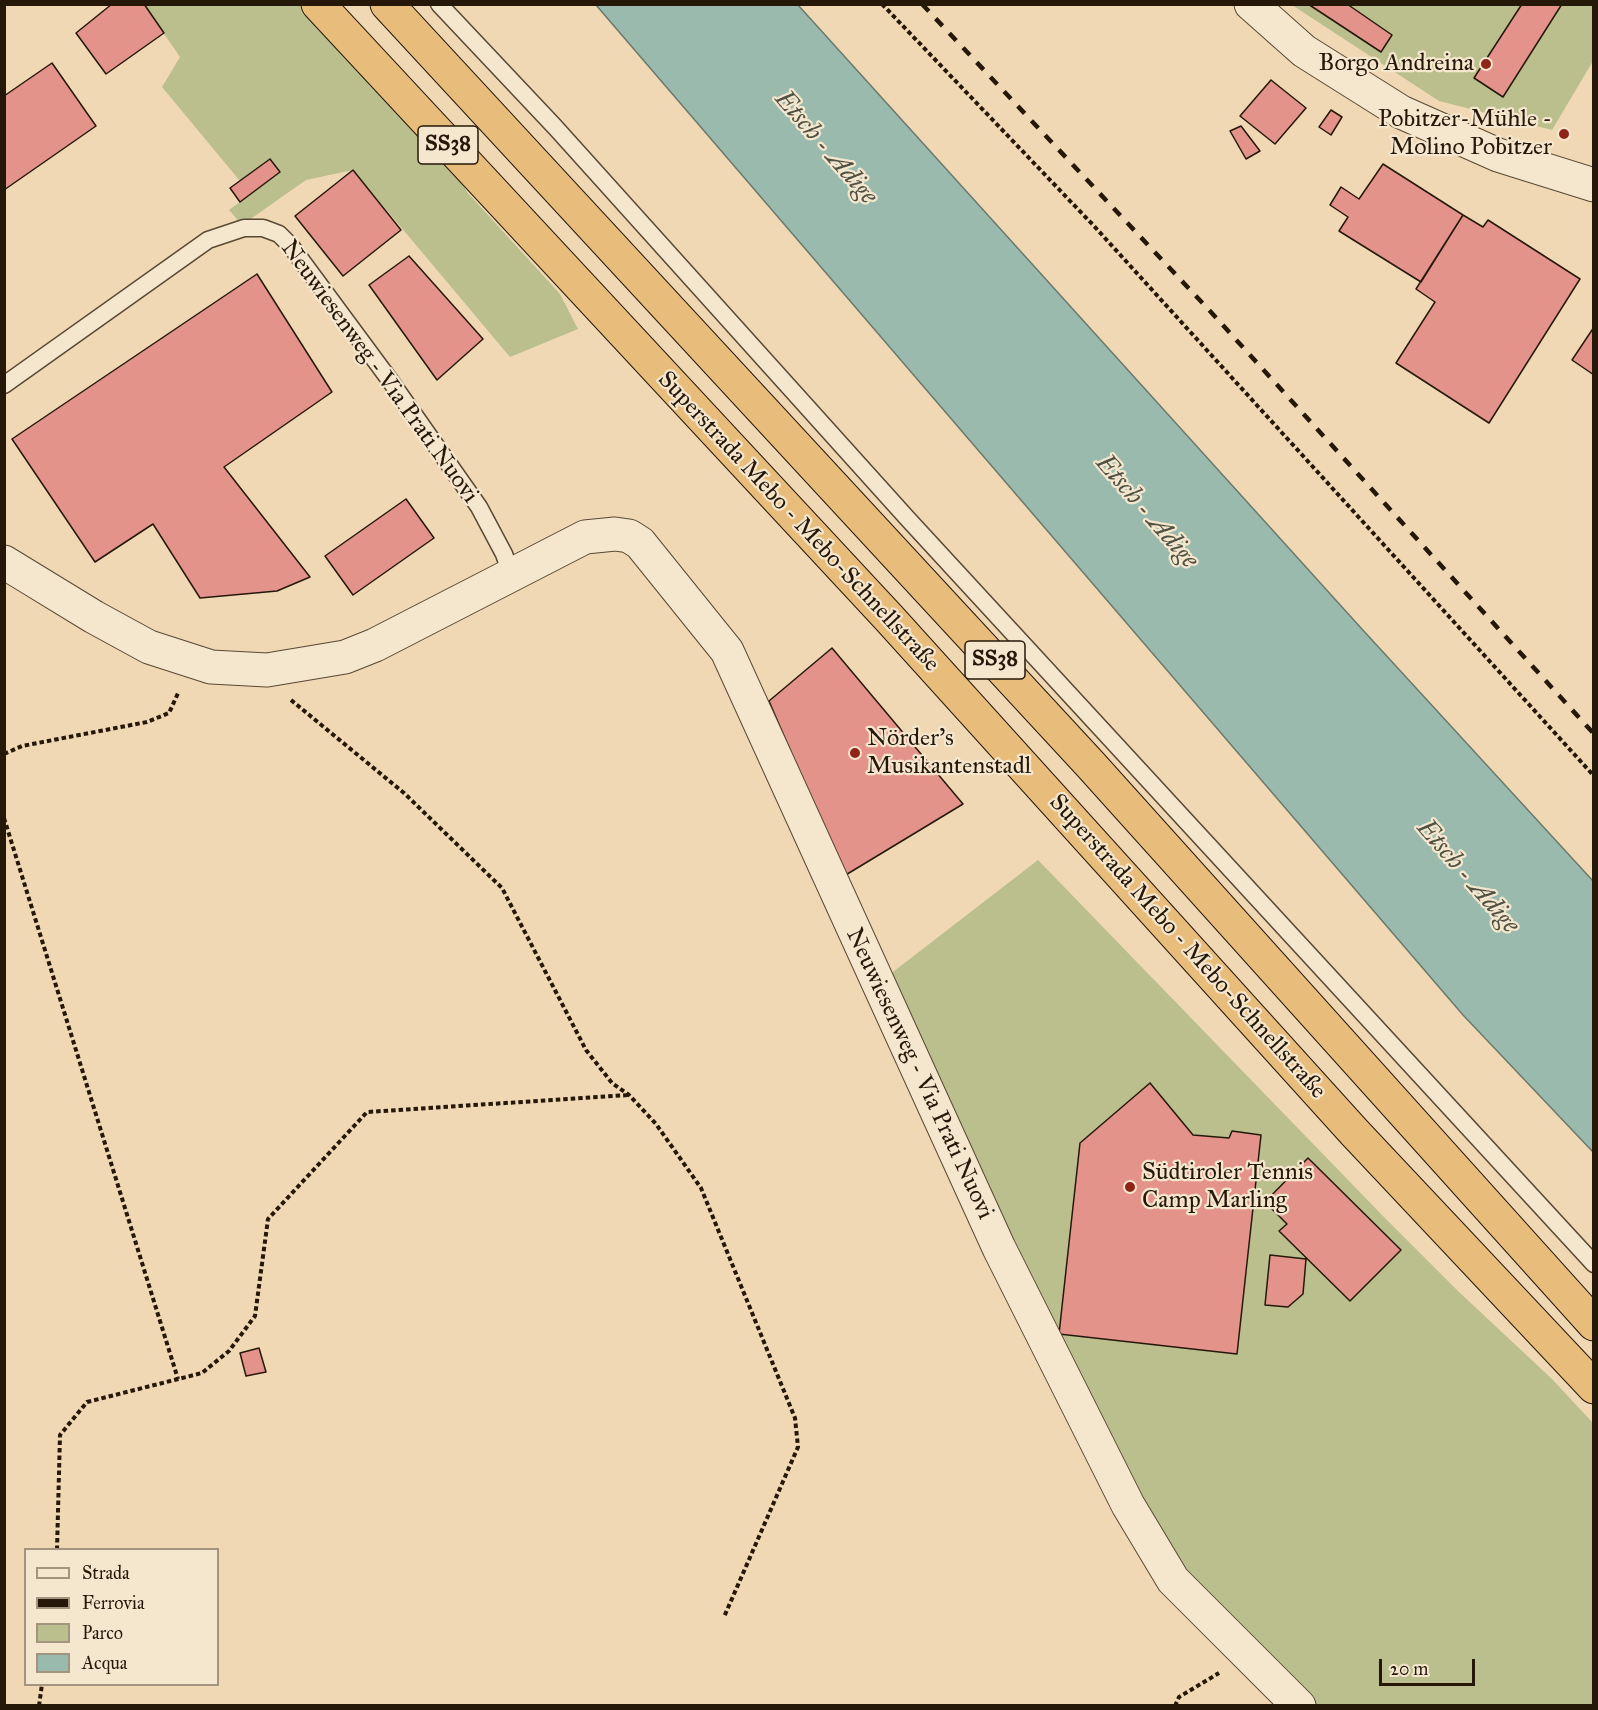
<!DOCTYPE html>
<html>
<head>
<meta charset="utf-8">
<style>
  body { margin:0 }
  #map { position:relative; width:1598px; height:1710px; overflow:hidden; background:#f0d8b4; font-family:"IM FELL Great Primer",serif }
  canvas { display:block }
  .frame { position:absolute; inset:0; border:6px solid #251809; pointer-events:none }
  .legend { position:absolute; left:24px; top:1548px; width:195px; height:138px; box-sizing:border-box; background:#f5e6ce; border:2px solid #a2947f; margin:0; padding:8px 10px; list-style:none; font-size:18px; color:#251809 }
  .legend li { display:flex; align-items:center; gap:12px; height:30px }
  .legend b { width:30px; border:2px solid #a2947f }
  .scale { position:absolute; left:1379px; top:1659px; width:96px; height:27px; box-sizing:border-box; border:3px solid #251809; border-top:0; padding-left:8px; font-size:18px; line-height:21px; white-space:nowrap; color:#251809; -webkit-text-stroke:4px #f5e6ce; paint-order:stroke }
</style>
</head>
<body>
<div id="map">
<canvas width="1598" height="1710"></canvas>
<div class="frame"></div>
<ul class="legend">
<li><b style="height:8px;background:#f5e6ce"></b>Strada</li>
<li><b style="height:8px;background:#251809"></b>Ferrovia</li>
<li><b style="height:16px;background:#babf8d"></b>Parco</li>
<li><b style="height:16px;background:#9abaae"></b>Acqua</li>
</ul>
<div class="scale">20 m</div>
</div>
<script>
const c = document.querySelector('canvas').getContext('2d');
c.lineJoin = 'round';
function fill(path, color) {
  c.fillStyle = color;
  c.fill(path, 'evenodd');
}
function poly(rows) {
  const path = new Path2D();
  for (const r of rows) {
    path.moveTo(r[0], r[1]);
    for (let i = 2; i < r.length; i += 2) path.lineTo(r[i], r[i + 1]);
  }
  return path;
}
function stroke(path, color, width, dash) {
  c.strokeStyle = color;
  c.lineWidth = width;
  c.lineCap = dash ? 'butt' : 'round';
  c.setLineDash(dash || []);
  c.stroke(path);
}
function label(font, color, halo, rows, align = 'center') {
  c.font = font + ' "IM FELL Great Primer",serif';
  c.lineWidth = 4.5;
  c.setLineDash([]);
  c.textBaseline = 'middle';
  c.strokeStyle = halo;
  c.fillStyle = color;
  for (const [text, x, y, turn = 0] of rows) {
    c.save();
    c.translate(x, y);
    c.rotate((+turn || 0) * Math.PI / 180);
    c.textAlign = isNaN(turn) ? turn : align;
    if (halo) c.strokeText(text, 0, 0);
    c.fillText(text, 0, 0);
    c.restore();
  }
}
fill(poly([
  [144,5,318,5,430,126,467,192,560,294,578,329,510,357,353,170,306,180,242,225,229,210,280,172,270,159,240,181,162,87,180,57],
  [1292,5,1593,5,1593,61,1552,130,1439,101],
  [1038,860,1382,1215,1459,1292,1552,1379,1593,1423,1593,1705,1276,1705,1246,1677,1144,1506,1005,1238,889,975]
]), '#babf8d');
const water = poly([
  [596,5,798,5,1361,628,1593,881,1593,1152,1463,1015,596,5]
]);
fill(water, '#9abaae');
stroke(water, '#6b796c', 1.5);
const building = poly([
  [144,4,164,33,106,74,76,33,112,4,144,4],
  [1308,4,1347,4,1392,35,1381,52,1308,4],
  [1522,4,1562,4,1503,97,1474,78,1522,4],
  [52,63,96,126,4,190,4,96,52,63],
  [1271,80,1306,108,1275,144,1240,116,1271,80],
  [1331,110,1342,117,1331,135,1319,127,1331,110],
  [1241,126,1260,151,1246,159,1230,131,1241,126],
  [270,159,280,172,240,202,230,188,270,159],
  [1383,164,1463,215,1421,282,1339,231,1348,217,1330,205,1341,187,1359,199,1383,164],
  [353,170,401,230,343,276,295,216,353,170],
  [1463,215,1483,227,1488,220,1580,279,1489,423,1396,363,1435,302,1416,289,1463,215],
  [409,256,483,339,437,380,369,285,409,256],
  [257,274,332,392,224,467,310,577,277,591,200,598,153,524,95,562,12,439,257,274],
  [1594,327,1594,375,1572,360,1594,327],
  [406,499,434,538,353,595,325,556,406,499],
  [832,648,963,804,844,876,769,701,832,648],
  [1150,1083,1193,1135,1229,1138,1232,1131,1261,1135,1237,1354,1059,1334,1080,1143,1150,1083],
  [1308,1158,1401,1250,1350,1301,1279,1231,1287,1224,1265,1202,1308,1158],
  [1270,1255,1306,1259,1303,1294,1288,1307,1265,1305,1270,1255],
  [259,1348,266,1372,246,1376,240,1353,259,1348]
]);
fill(building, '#e4938b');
stroke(building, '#251809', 1.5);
const service = poly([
  [439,4,555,127,907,518,1594,1264],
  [4,385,208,240,244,228,263,228,279,234,290,245,389,379,479,507,504,554,511,574]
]);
const minor = poly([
  [1251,4,1304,51,1401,112,1498,155,1594,185],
  [4,562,94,617,149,647,211,667,267,670,345,657,375,645,585,537,615,534,629,536,640,543,727,651,999,1248,1128,1505,1173,1580,1299,1706]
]);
const trunk = poly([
  [318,4,889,618,1355,1133,1594,1387],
  [387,4,1090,764,1594,1324]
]);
stroke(service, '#584834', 19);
stroke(minor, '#584834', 35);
stroke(trunk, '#251809', 35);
stroke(poly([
  [882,4,1094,226,1594,776],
  [291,700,404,793,502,888,586,1050,612,1083,629,1095,656,1124,701,1188,795,1418,798,1447,724,1617],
  [4,754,22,746,147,722,169,713,179,691],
  [4,818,178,1379],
  [57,1550,60,1435,87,1402,202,1373,229,1351,255,1316,268,1219,367,1112,629,1095],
  [39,1706,42,1684],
  [1175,1706,1179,1697,1219,1673]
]), '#251809', 4, [4.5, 3]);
stroke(service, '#f5e6ce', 16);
stroke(minor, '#f5e6ce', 33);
stroke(trunk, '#e8bc7a', 33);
stroke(poly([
  [922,4,1210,311,1594,734]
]), '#251809', 4.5, [10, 10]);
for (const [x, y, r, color] of [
  [1486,64,6,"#8f2418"],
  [1564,134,6,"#8f2418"],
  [855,753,6,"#8f2418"],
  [1130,1187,6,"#8f2418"]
]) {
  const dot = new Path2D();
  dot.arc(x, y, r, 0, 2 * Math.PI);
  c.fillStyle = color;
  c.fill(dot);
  stroke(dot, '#f5e6ce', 2);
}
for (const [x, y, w] of [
  [448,145,60],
  [995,660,60]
]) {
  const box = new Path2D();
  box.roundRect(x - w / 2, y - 19, w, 38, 4.5);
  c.fillStyle = '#f5e6ce';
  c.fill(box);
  stroke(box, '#251809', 1.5);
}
label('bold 22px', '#251809', null, [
  ["SS38",448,145],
  ["SS38",995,660]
]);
label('24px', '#251809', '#f5e6ce', [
  ["Borgo Andreina",1474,64],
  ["Pobitzer-Mühle -",1552,120],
  ["Molino Pobitzer",1552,148],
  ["Nörder's",867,739,"left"],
  ["Musikantenstadl",867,767,"left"],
  ["Südtiroler Tennis",1142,1173,"left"],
  ["Camp Marling",1142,1201,"left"]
], 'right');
label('24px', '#251809', '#f5e6ce', [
  ["Neuwiesenweg - Via Prati Nuovi",379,372,54],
  ["Superstrada Mebo - Mebo-Schnellstraße",798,522,47],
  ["Superstrada Mebo - Mebo-Schnellstraße",1187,947,48],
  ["Neuwiesenweg - Via Prati Nuovi",919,1074,65]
]);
label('italic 26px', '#4e5143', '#f5e6ce', [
  ["Etsch - Adige",825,148,49],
  ["Etsch - Adige",1146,512,49],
  ["Etsch - Adige",1467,877,49]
]);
</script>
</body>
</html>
